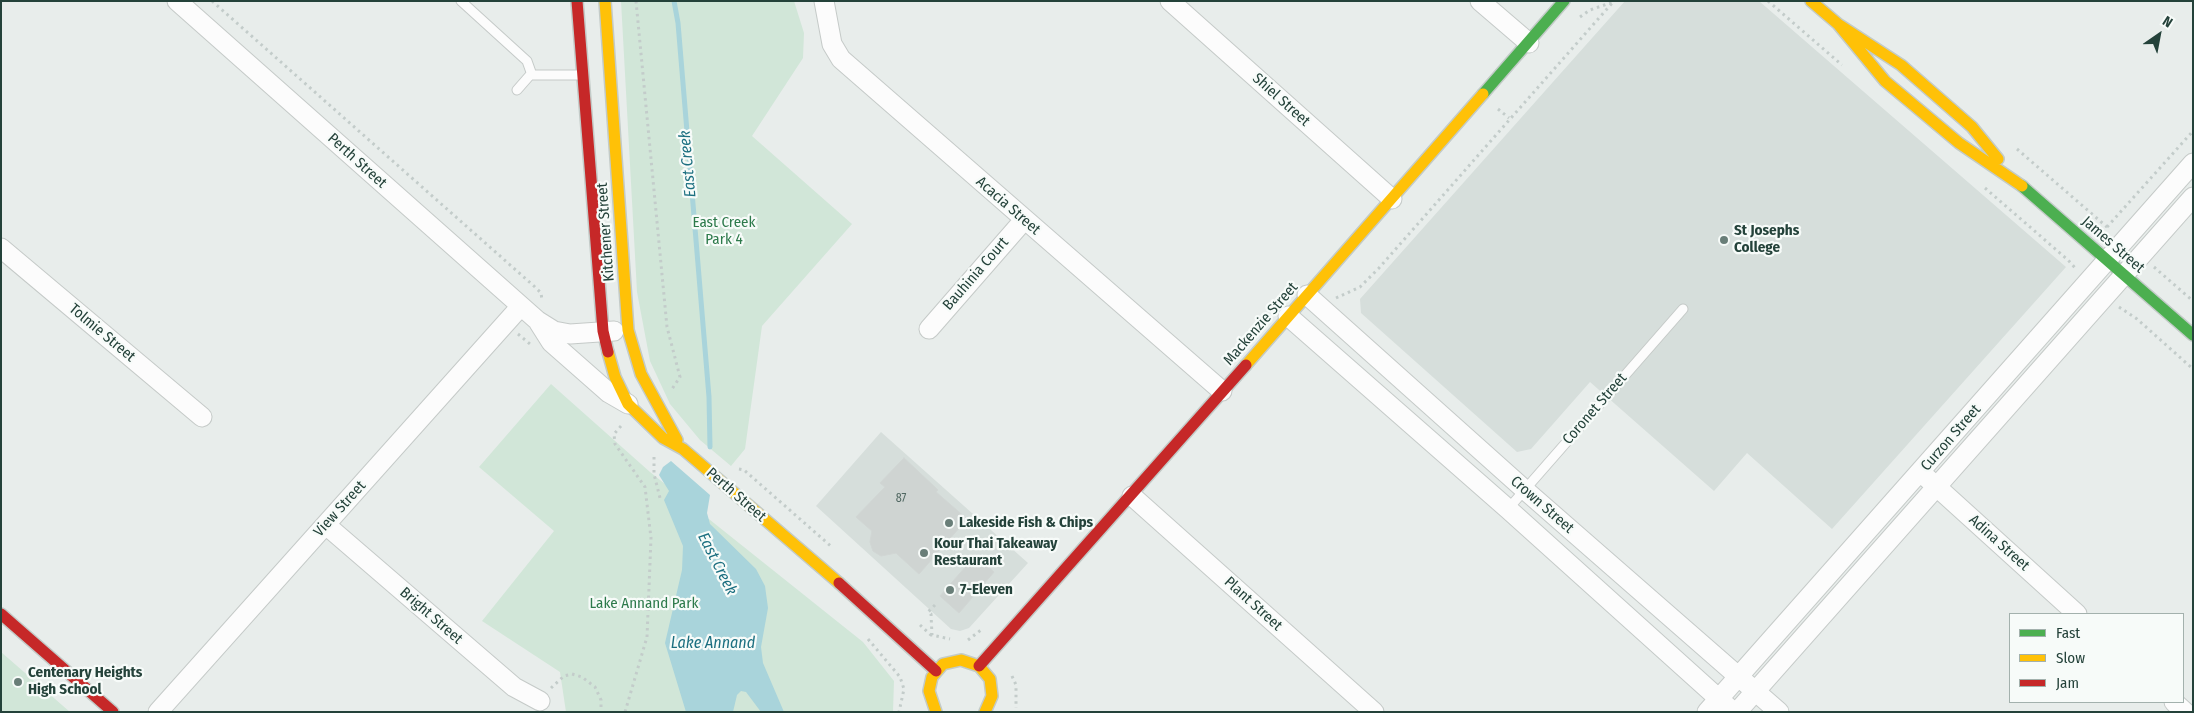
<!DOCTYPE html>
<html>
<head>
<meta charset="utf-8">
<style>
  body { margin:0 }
  #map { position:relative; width:2194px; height:713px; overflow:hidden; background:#e8edeb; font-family:"Fira Sans Condensed",sans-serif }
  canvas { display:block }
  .frame { position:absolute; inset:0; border:2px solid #24423a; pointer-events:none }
  .legend { position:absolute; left:2009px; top:613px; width:175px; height:90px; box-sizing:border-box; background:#f7fbf9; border:1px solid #a3b1ad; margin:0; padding:6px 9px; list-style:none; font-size:15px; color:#24423a }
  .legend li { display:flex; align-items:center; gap:10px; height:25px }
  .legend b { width:25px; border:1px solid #a3b1ad }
  .north { position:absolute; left:2134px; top:10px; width:50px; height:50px; -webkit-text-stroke:4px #f7fbf9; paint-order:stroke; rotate:33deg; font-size:14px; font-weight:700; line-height:20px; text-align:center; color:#24423a }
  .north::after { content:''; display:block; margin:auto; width:18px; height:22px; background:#24423a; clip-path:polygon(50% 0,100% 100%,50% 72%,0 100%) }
</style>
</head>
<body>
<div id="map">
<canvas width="2194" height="713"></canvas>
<div class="frame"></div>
<ul class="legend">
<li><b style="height:6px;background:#4caf50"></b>Fast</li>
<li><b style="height:6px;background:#ffc107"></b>Slow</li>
<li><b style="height:6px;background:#c62828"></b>Jam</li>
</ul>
<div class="north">N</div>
</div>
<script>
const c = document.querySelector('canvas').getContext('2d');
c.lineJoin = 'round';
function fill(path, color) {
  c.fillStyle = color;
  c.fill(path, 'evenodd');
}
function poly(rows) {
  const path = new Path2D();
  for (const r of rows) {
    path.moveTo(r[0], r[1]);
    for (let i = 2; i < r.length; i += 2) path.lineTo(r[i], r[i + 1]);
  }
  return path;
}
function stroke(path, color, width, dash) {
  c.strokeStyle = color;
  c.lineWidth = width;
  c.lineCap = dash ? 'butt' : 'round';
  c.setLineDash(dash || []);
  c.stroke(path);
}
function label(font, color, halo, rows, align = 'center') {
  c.font = font + ' "Fira Sans Condensed",sans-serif';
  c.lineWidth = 4.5;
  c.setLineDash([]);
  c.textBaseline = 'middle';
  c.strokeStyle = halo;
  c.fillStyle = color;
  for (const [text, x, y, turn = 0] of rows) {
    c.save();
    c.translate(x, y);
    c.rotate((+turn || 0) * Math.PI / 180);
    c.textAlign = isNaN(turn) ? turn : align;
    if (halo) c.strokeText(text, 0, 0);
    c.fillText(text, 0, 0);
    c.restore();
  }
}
fill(poly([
  [1625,1,1759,1,2066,267,1832,529,1747,453,1714,491,1590,382,1531,449,1517,452,1361,313,1360,299],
  [881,432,1028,563,969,628,960,631,951,629,816,506]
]), '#d6dedb');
fill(poly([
  [621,1,794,1,804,33,803,58,752,136,852,224,762,326,745,449,731,466,700,440,670,404,650,361,637,292],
  [551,384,650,472,863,642,894,681,893,712,566,712,560,672,482,621,554,531,479,467],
  [1,652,70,712,1,712]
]), '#d1e6d8');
fill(poly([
  [671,461,710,495,707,513,710,524,756,569,765,586,768,608,761,647,763,663,784,712,761,712,746,692,741,691,737,695,733,712,686,712,665,643,682,570,683,546,664,500,669,491,659,475,663,467]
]), '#a9d4db');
stroke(poly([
  [674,1,678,23,709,397,710,447]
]), '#a9d4db', 5);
const building = poly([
  [904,458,938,490,936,492,967,519,919,574,896,553,881,556,873,551,870,542,872,531,856,517,885,487,880,483,904,458],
  [975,556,994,572,959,613,940,596,975,556]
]);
fill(building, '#cfd4d2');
stroke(building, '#d1d6d4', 1);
const lane = poly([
  [461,1,527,61,532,75,580,75],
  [517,90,531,74],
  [1508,509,1683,309]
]);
const street = poly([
  [177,1,538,321,554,331,570,334,614,331],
  [824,1,832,44,841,59,1222,391],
  [1170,1,1392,199],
  [1480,1,1529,43],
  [1,248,202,417],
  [1307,295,1525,490,1779,712],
  [1288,316,1508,509,1728,707],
  [539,323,551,342,609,393,628,404],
  [929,329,1024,220],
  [1927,478,2077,614],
  [1132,496,1374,712],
  [326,525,514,687,540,701],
  [2174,702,2185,712],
  [158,712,521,306],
  [1707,712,2193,163],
  [1737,712,2193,197]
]);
const fast = poly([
  [1483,94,1564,1],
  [2022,186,2193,335]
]);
const slow = poly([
  [605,1,628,330,641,374,677,440],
  [1811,1,1838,24,1901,65,1972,127,1998,159],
  [1838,24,1885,81,1959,143,2022,186],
  [608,352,615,377,628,404,663,438,683,449,839,583],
  [1246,365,1483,94],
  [936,712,929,691,932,677,943,664,961,660,979,666,990,679,992,696,985,712]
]);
const jam = poly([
  [577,1,603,331,608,352],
  [839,583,936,671],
  [1,614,113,712],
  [979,666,1246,365]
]);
stroke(lane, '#c5cac8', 11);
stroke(street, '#c5cac8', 21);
stroke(fast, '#c3cbc8', 14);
stroke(slow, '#c3cbc8', 14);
stroke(jam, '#c3cbc8', 14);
stroke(poly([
  [212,1,535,287,541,293,542,300],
  [636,1,667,327,680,377,672,389],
  [1768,1,1842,65],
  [1580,17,1590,10,1613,2],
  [1498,109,1509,118],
  [2017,149,2107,227,2107,230],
  [1985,188,2068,260,2077,270],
  [2107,227,2193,131],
  [2154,267,2193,301],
  [1336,298,1360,287,1379,268,1614,1],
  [2119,307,2137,319,2193,369],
  [518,334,530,344],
  [621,426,614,434,615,444,645,487,651,538,647,637,625,712],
  [654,457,654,474,660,498],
  [739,469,744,470,833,548],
  [935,605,928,612,931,614,932,635,950,639],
  [920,625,932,636],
  [868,639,900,677,904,689,899,712],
  [968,640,981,630],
  [1012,676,1016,685,1016,708],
  [551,688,564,676,572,674,582,677,595,687,601,700,601,712]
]), '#c3ccca', 3, [2.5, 4]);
stroke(lane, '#fcfcfc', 9);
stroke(street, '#fcfcfc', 19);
stroke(fast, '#4caf50', 11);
stroke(slow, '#ffc107', 11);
stroke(jam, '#c62828', 11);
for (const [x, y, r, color] of [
  [1724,240,5,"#697e78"],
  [949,523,5,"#697e78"],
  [924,553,5,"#697e78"],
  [950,590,5,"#697e78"],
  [18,682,5,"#697e78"]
]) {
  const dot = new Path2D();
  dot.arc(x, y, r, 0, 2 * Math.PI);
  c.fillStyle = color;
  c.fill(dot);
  stroke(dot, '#f7fbf9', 2);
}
label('12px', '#506761', null, [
  ["87",901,499]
]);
label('15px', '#24423a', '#f7fbf9', [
  ["Shiel Street",1281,100,42],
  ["Perth Street",357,161,42],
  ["Acacia Street",1008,206,41],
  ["Kitchener Street",606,232,-94],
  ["James Street",2113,245,41],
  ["Bauhinia Court",976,274,-49],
  ["Mackenzie Street",1261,324,-49],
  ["Tolmie Street",102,333,40],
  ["Coronet Street",1595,409,-49],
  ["Curzon Street",1951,438,-49],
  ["Perth Street",736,495,41],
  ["Crown Street",1542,505,41],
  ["View Street",340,509,-48],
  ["Adina Street",1999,543,42],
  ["Plant Street",1253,604,42],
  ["Bright Street",431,616,41]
]);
label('15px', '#2d7a4b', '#f7fbf9', [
  ["East Creek",724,223],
  ["Park 4",724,240],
  ["Lake Annand Park",644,604]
]);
label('bold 15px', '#24423a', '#f7fbf9', [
  ["St Josephs",1734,231],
  ["College",1734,248],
  ["Lakeside Fish & Chips",959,523],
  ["Kour Thai Takeaway",934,544],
  ["Restaurant",934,561],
  ["7-Eleven",960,590],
  ["Centenary Heights",28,673],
  ["High School",28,690]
], 'left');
label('italic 16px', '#1c6f80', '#f7fbf9', [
  ["East Creek",688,164,-95],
  ["East Creek",717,564,63],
  ["Lake Annand",713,644]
]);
</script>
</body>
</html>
